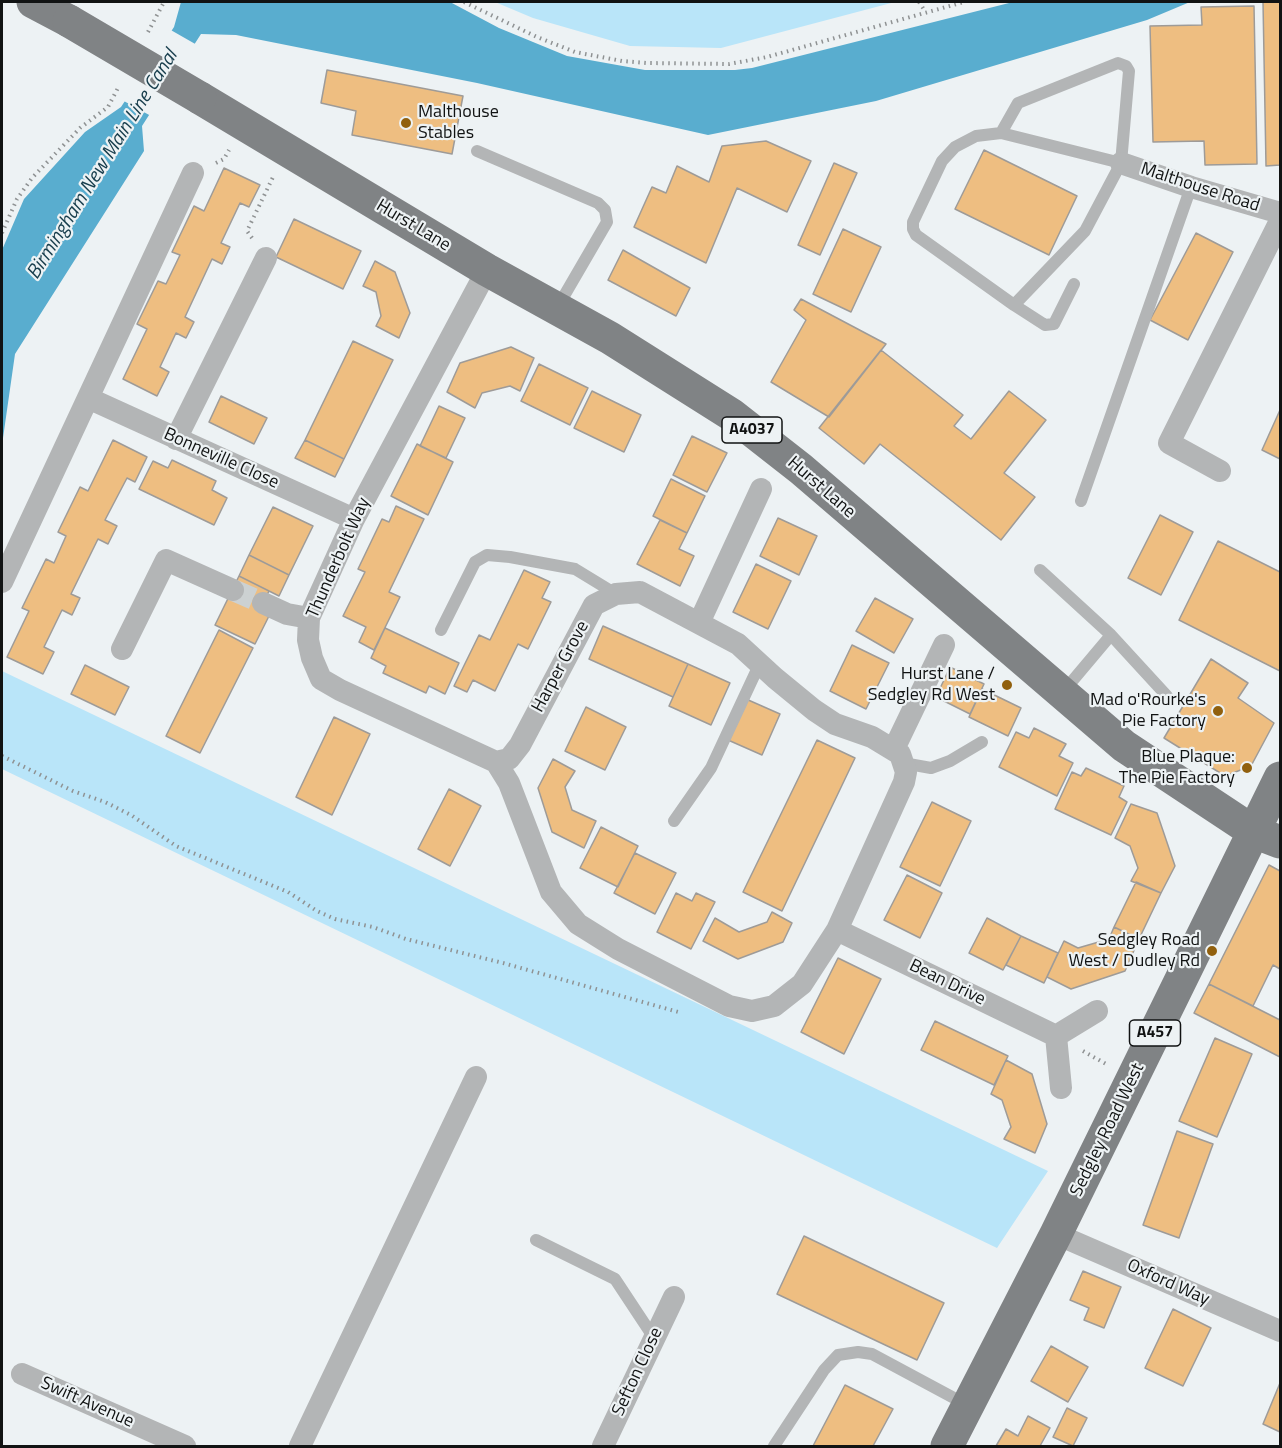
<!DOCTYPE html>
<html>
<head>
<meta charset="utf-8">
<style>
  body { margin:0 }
  #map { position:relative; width:1282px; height:1448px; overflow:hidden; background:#edf2f4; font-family:"Titillium Web",sans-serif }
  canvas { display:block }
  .frame { position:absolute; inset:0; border:3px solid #111313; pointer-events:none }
</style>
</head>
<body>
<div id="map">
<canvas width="1282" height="1448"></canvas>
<div class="frame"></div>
</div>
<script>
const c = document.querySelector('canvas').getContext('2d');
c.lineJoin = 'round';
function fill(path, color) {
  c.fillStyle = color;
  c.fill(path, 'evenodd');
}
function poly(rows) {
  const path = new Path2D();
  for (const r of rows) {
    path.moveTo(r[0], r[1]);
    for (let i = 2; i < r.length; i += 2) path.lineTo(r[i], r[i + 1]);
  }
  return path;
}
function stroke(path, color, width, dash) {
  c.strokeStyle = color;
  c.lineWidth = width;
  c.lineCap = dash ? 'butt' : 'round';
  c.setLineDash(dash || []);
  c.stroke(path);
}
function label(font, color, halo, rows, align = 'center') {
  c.font = font + ' "Titillium Web",sans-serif';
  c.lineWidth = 4.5;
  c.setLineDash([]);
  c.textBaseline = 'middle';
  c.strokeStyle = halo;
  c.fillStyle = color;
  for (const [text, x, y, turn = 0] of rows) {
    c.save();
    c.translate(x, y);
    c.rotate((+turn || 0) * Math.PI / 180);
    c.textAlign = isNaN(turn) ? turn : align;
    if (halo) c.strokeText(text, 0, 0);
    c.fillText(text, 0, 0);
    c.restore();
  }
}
fill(poly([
  [495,2,895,2,721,48,630,46,533,18],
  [2,671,1048,1171,997,1248,2,769]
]), '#b9e5f9');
fill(poly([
  [181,2,450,2,499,28,567,56,645,70,735,70,752,68,1013,2,1190,2,1147,20,876,101,708,135,477,83,236,35,201,34,142,126,144,151,15,354,2,445,2,250,24,199,85,132,121,107,174,27]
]), '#59adcf');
fill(poly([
  [169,29,197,45,151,116,122,100]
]), '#edf2f4');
const building = poly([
  [1263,2,1280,2,1280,165,1266,166,1263,2],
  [1254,6,1257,164,1205,165,1204,141,1153,142,1150,26,1202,25,1201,7,1254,6],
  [327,70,463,96,452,154,352,135,356,111,321,103,327,70],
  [766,141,811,161,787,212,737,188,706,263,634,227,652,187,666,193,677,166,709,182,722,146,766,141],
  [984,150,1077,196,1049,255,955,209,984,150],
  [834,163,857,173,820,255,798,245,834,163],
  [224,168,260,185,249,207,240,203,221,243,230,247,222,264,212,259,185,317,194,322,186,338,176,333,160,367,169,372,157,396,123,379,147,329,137,324,158,281,166,284,180,255,172,252,194,206,204,211,224,168],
  [294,219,361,251,343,289,276,257,294,219],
  [843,229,881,247,851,312,813,294,843,229],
  [1196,233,1233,252,1188,340,1150,320,1196,233],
  [623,250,690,288,676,316,608,280,623,250],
  [375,261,395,272,410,313,399,338,376,326,381,316,376,292,363,286,375,261],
  [801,299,886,344,829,417,771,382,806,320,794,310,801,299],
  [353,341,393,360,344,459,305,440,353,341],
  [511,347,534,358,520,391,510,386,482,393,475,408,447,392,460,363,511,347],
  [881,350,963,415,954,426,971,439,1009,391,1046,420,1004,473,1035,497,1001,540,880,444,864,464,819,428,881,350],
  [539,364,588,388,570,425,521,401,539,364],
  [592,391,641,415,624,452,574,428,592,391],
  [221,396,267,418,254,444,209,422,221,396],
  [439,406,465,418,446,458,420,446,439,406],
  [1280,410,1280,459,1262,450,1280,410],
  [692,436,727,453,707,492,673,475,692,436],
  [113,440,147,457,135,482,127,478,105,520,117,526,108,544,98,539,71,594,80,598,72,615,62,610,44,647,54,652,43,674,7,657,29,611,22,608,46,559,54,563,66,536,58,532,80,487,88,491,113,440],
  [305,440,344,459,335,477,295,458,305,440],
  [417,444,453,462,428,515,391,496,417,444],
  [172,460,216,481,212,490,227,498,214,525,139,489,153,461,168,468,172,460],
  [671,479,705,496,687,533,653,516,671,479],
  [396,506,424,519,389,592,400,597,374,650,359,642,366,627,343,616,365,572,358,569,382,519,389,522,396,506],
  [273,507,313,526,289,575,249,555,273,507],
  [1160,515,1193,532,1161,595,1128,578,1160,515],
  [778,518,817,536,799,575,760,556,778,518],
  [660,520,687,533,679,549,694,556,680,586,637,564,660,520],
  [1218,541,1280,572,1280,671,1179,620,1218,541],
  [249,555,289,575,279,596,239,576,249,555],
  [756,564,791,581,768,629,733,612,756,564],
  [524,570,550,582,542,598,551,602,528,649,518,644,495,691,473,680,467,692,454,686,479,635,490,640,524,570],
  [239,576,269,591,260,609,270,614,255,644,215,625,239,576],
  [875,598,913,619,894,653,856,631,875,598],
  [603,626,688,664,673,697,589,659,603,626],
  [385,628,459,663,445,694,429,686,426,693,383,673,386,666,371,658,385,628],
  [219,630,253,648,200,753,166,736,219,630],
  [852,645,889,663,866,709,830,691,852,645],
  [1211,659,1248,683,1238,698,1274,723,1251,766,1225,776,1164,738,1211,659],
  [688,664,730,683,711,725,669,706,688,664],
  [85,665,129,687,115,715,71,694,85,665],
  [950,667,984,684,970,714,936,697,950,667],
  [982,689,1021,708,1008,736,969,717,982,689],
  [746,699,780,714,762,755,728,740,746,699],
  [586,707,626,727,605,770,565,751,586,707],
  [334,717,370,734,332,815,296,797,334,717],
  [1034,728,1066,744,1059,756,1073,763,1057,796,999,767,1016,732,1029,738,1034,728],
  [817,740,855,758,782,911,743,892,817,740],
  [553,759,575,771,565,787,572,810,596,821,584,848,552,832,538,788,553,759],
  [1086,768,1124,786,1119,797,1127,802,1111,835,1055,809,1072,772,1081,776,1086,768],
  [449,789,481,806,450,866,418,849,449,789],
  [932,802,971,821,940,886,900,867,932,802],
  [1131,804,1157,813,1175,866,1161,893,1131,881,1138,868,1130,846,1115,838,1131,804],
  [601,827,638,846,618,887,580,868,601,827],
  [635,853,676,873,655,914,614,893,635,853],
  [1269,865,1280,871,1280,969,1273,965,1253,1006,1209,984,1269,865],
  [907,875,942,893,920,938,884,920,907,875],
  [1136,882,1161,893,1139,939,1114,927,1136,882],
  [676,893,692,901,696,893,715,902,691,949,657,932,676,893],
  [772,912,792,923,783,942,738,959,703,941,715,918,739,932,767,922,772,912],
  [987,918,1021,936,1003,970,969,953,987,918],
  [1114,927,1139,939,1125,971,1071,989,1047,977,1064,941,1078,948,1109,939,1114,927],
  [1021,936,1058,953,1044,983,1006,965,1021,936],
  [838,958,881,979,844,1054,801,1032,838,958],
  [1209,984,1280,1020,1280,1057,1194,1013,1209,984],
  [935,1021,1008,1056,994,1085,921,1050,935,1021],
  [1215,1038,1252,1054,1217,1137,1179,1121,1215,1038],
  [1006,1060,1032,1074,1047,1124,1035,1153,1004,1139,1011,1127,1002,1100,991,1094,1006,1060],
  [1177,1131,1213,1144,1179,1238,1143,1225,1177,1131],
  [804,1236,944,1303,917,1360,777,1294,804,1236],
  [1083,1271,1121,1287,1104,1328,1084,1320,1089,1308,1070,1300,1083,1271],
  [1173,1309,1211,1328,1183,1386,1145,1368,1173,1309],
  [1051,1346,1088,1367,1068,1402,1031,1381,1051,1346],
  [1280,1383,1280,1432,1263,1424,1280,1383],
  [845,1385,893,1409,873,1446,813,1446,845,1385],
  [1067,1408,1087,1418,1073,1446,1053,1437,1067,1408],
  [1028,1416,1050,1428,1040,1446,996,1446,1006,1429,1018,1436,1028,1416]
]);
fill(building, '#eebe81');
stroke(building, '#9e9b98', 1.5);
stroke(poly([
  [233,590,263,603]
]), '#ccd1d2', 22, [22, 11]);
stroke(poly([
  [464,2,537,37,575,52,622,61,647,63,729,64,767,57,964,2],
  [919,2,925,11],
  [148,32,164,2],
  [216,163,224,159,229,150],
  [2,233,17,199,32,178,80,128,108,107,119,86],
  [252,238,247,231,274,175],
  [2,756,73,791,105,802,131,815,176,846,288,892,317,911,335,919,373,927,406,939,503,963,682,1013],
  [1083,1051,1106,1064]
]), '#8f9293', 4, [1.5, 4.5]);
stroke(poly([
  [1001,133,1018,103,1118,63,1126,66,1129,71,1121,163,1085,231,1014,305,916,235,913,229,913,222,942,161,955,147,976,136,1001,133,1121,163],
  [477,151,598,203,605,210,607,222,557,308],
  [1014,305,1045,325,1054,324,1074,284],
  [1081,501,1191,187],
  [1040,570,1111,635,1167,696],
  [441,630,475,562,487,555,510,557,575,569,616,594],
  [1063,692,1111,635],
  [903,763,931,768,950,761,982,742],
  [674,821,711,768,760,663],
  [536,1240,615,1279,654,1338],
  [774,1446,824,1370,838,1355,858,1352,872,1354,967,1405]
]), '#b3b5b6', 12);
stroke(poly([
  [1121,163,1191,187,1280,213],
  [487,270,354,519,309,618,308,640,312,658,321,679,340,690,496,762],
  [88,398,354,519],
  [176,439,266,258],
  [1220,471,1169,443,1280,221],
  [2,582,193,173],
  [640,592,738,644,775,678,814,710,835,724,872,737,900,754,906,772,904,782,837,930,802,984,774,1006,752,1011,729,1006,618,949,578,924,551,892,509,783,496,762,509,759,520,745,594,605,616,594,640,592],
  [263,603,287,614,309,618],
  [699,623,761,489],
  [122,649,166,560,233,590],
  [894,749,944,645],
  [837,930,1056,1036],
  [1061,1088,1056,1036,1097,1011],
  [1056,1234,1280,1331],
  [22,1374,185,1446],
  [300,1446,476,1077],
  [603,1446,674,1297]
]), '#b3b5b6', 22);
stroke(poly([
  [33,2,69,21],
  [200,98,487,270,610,338,732,415,801,469,1124,746,1254,832,1280,842],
  [947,1446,1056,1234,1280,778]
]), '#808385', 33);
stroke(poly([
  [69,21,200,98]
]), '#808385', 33);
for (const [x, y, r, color] of [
  [406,123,6,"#91600e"],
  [1007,685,6,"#91600e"],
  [1218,711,6,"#91600e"],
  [1247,768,6,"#91600e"],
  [1212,951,6,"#91600e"]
]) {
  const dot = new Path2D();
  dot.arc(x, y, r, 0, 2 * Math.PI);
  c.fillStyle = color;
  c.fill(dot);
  stroke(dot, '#edf2f4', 2);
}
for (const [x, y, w] of [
  [752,430,60],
  [1155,1033,51]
]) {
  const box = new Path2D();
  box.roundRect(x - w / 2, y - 13, w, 26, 4.5);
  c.fillStyle = '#edf2f4';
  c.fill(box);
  stroke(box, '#111313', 1.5);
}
label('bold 16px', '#111313', null, [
  ["A4037",752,430],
  ["A457",1155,1033]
]);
label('18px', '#111313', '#edf2f4', [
  ["Malthouse",418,113,"left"],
  ["Stables",418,134,"left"],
  ["Hurst Lane /",995,675],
  ["Sedgley Rd West",995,696],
  ["Mad o'Rourke's",1206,701],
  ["Pie Factory",1206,722],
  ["Blue Plaque:",1235,758],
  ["The Pie Factory",1235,779],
  ["Sedgley Road",1200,941],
  ["West / Dudley Rd",1200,962]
], 'right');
label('18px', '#111313', '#edf2f4', [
  ["Malthouse Road",1200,188,18],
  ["Hurst Lane",413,226,31],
  ["Bonneville Close",221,459,24],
  ["Hurst Lane",821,488,41],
  ["Thunderbolt Way",339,558,-66],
  ["Harper Grove",561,667,-62],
  ["Bean Drive",947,983,26],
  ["Sedgley Road West",1108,1130,-64],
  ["Oxford Way",1168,1283,24],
  ["Sefton Close",638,1372,-65],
  ["Swift Avenue",87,1403,24]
]);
label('italic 20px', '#173d4c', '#edf2f4', [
  ["Birmingham New Main Line Canal",103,165,-58]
]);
</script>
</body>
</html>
